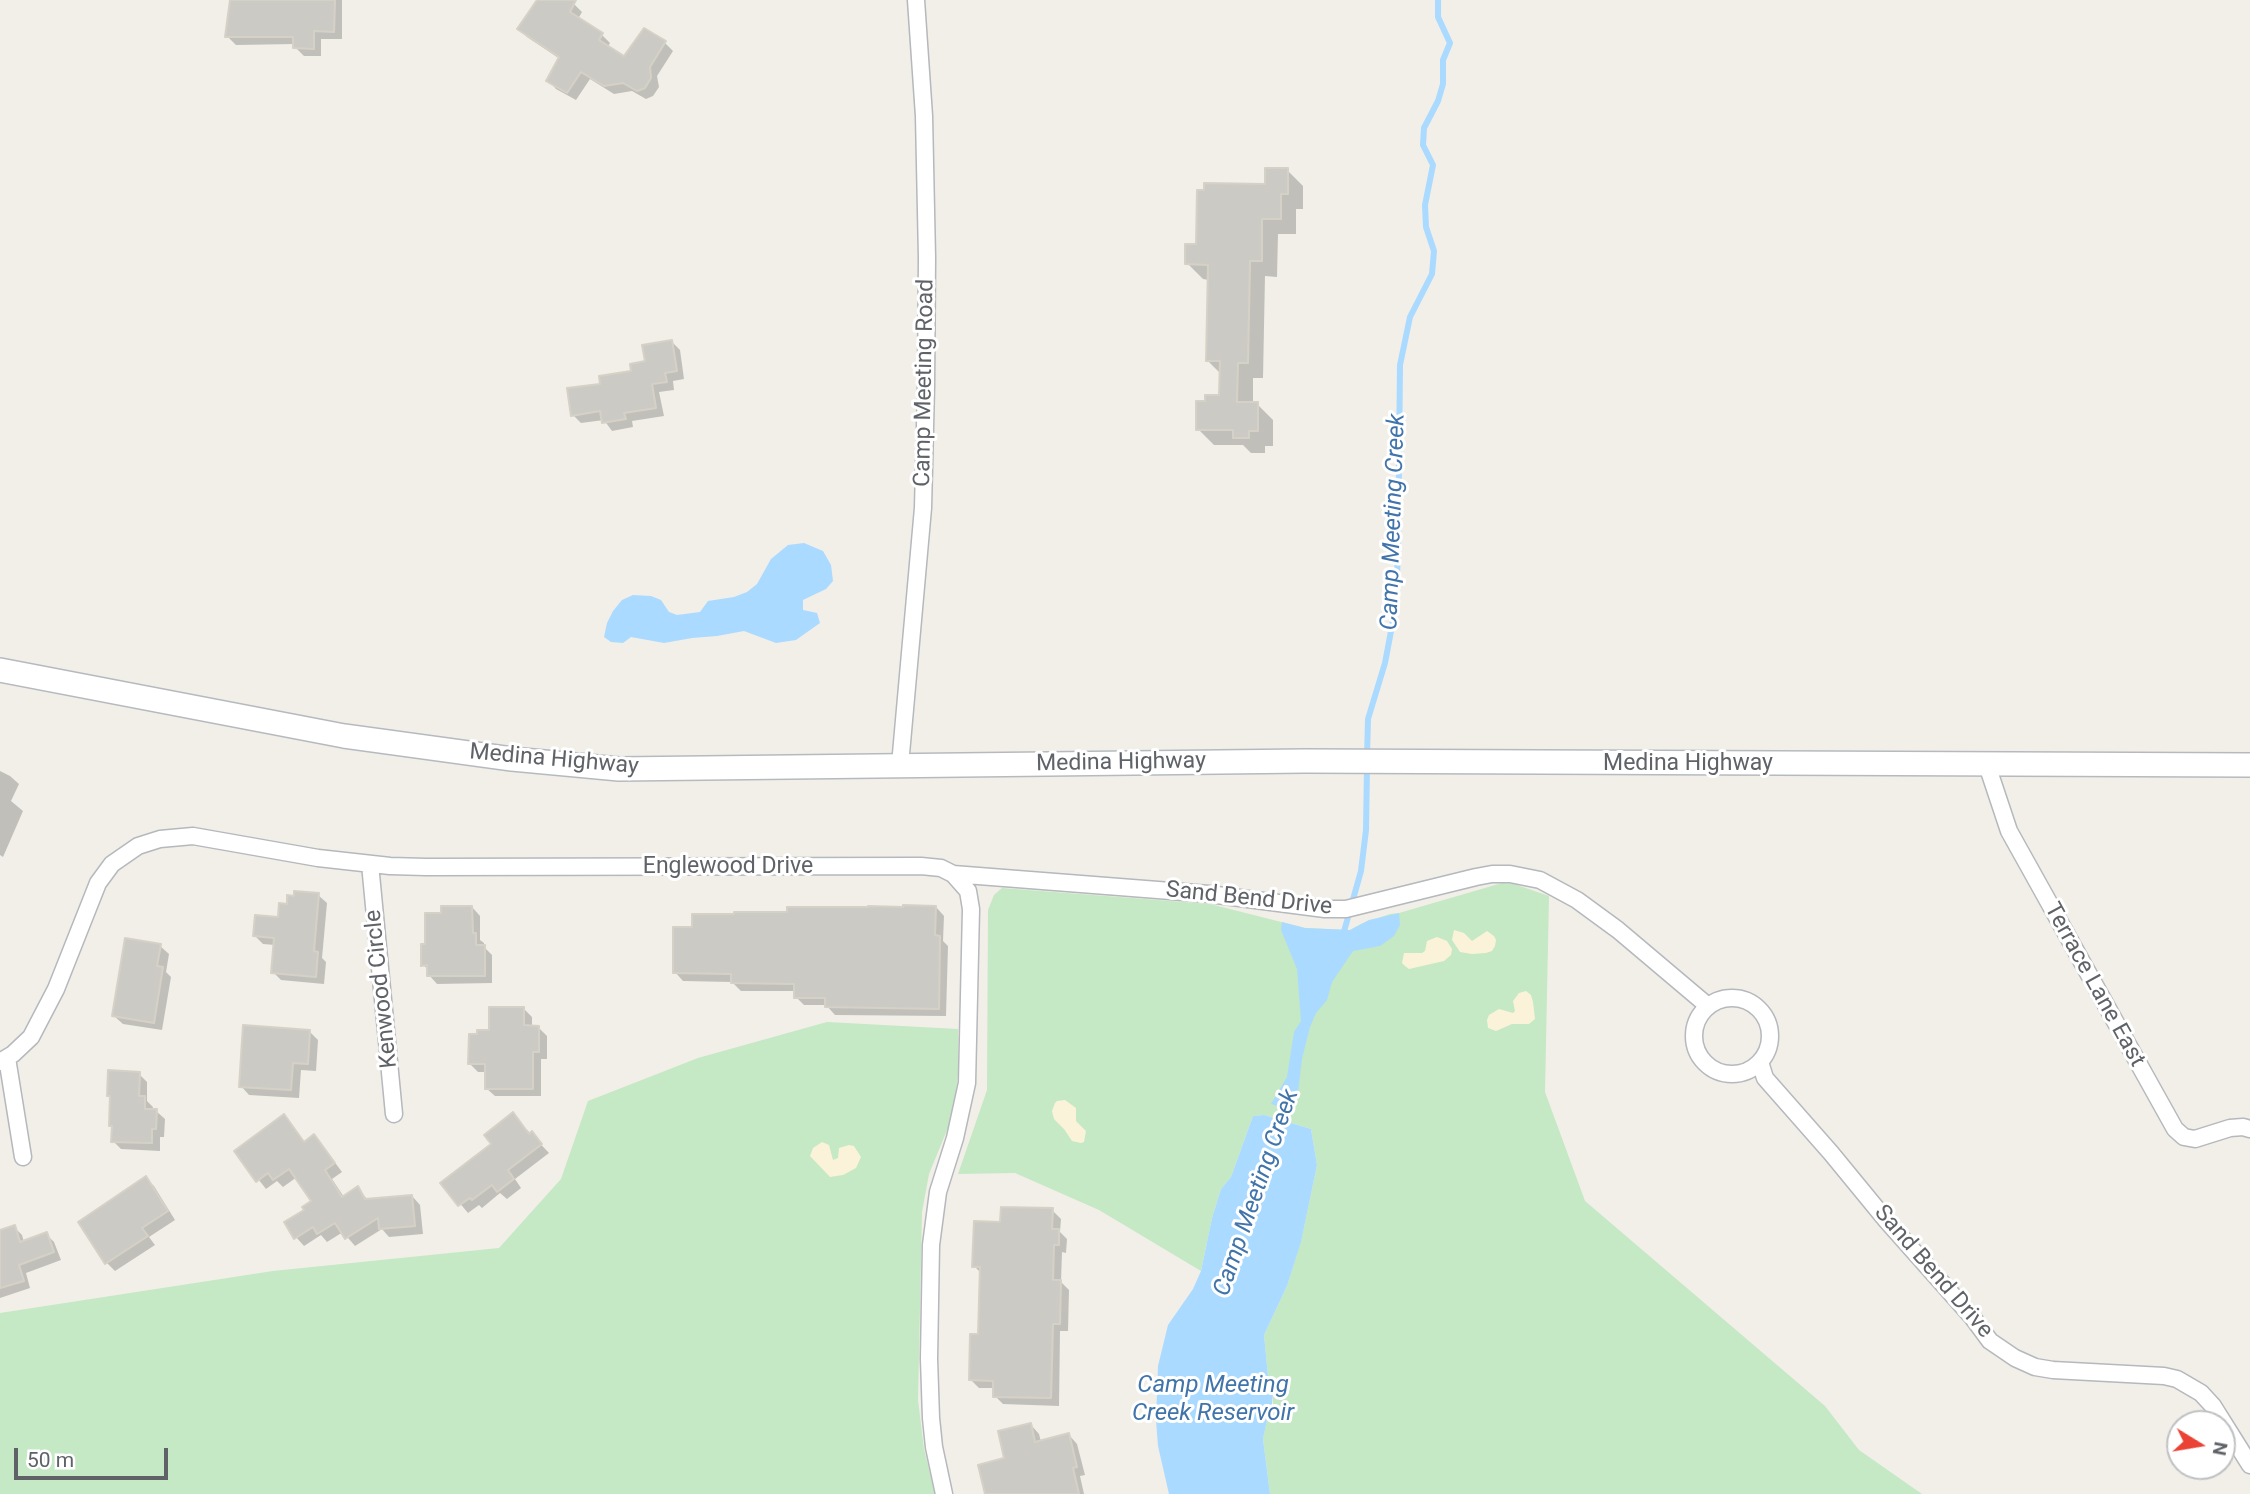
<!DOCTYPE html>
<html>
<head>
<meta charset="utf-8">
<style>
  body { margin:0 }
  #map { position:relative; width:2250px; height:1494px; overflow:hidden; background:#f1efe8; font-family:Roboto,sans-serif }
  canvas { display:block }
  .north { position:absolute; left:2166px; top:1410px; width:70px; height:70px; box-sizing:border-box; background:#fff; border:2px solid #bfc1c3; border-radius:50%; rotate:101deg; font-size:19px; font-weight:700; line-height:28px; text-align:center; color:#5f6368 }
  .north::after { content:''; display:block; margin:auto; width:24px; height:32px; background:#ea4335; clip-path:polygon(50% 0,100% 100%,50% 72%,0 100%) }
  .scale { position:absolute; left:14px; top:1448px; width:154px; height:32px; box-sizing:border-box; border:4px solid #5f6368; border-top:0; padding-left:9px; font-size:21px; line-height:24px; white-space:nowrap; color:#5f6368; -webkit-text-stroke:5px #fff; paint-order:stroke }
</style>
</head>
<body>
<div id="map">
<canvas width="2250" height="1494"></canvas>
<div class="north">N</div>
<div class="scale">50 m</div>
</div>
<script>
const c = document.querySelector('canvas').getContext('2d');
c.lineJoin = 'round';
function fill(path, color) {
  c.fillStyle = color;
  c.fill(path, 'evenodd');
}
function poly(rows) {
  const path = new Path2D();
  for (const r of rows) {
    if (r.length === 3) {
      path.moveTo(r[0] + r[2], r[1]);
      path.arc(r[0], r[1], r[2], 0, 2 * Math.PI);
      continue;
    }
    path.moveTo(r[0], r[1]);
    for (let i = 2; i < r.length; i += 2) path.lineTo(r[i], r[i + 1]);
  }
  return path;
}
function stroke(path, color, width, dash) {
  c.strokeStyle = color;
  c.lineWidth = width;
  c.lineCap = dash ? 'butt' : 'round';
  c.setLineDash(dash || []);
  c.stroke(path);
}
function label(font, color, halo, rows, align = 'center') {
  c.font = font + ' Roboto,sans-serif';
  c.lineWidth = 6;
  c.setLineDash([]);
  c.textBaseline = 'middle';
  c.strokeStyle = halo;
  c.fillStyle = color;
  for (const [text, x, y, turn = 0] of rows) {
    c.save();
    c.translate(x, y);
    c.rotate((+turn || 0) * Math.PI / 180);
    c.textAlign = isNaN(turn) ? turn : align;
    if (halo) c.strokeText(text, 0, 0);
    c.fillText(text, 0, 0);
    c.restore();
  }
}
fill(poly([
  [1502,883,1514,884,1549,896,1545,1092,1585,1201,1825,1406,1859,1450,1922,1494,1270,1494,1263,1439,1267,1419,1273,1406,1273,1394,1269,1386,1264,1335,1287,1286,1301,1241,1317,1165,1311,1129,1264,1115,1253,1116,1231,1177,1221,1189,1212,1218,1201,1271,1099,1210,1015,1173,958,1174,987,1090,988,910,994,895,1002,888,1210,904,1305,928,1350,930,1361,924,1390,914,1399,913],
  [827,1022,958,1029,958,1073,954,1113,929,1174,922,1212,918,1400,924,1449,935,1494,0,1494,0,1313,273,1271,499,1248,561,1179,588,1101,698,1058]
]), '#c5e8c5');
fill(poly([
  [1454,930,1464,933,1472,941,1487,931,1494,936,1496,940,1495,946,1492,951,1486,953,1472,954,1460,952,1452,940],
  [1437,937,1447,941,1452,949,1451,955,1444,961,1409,969,1405,966,1402,963,1404,953,1422,953,1425,951,1427,941],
  [1526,991,1531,995,1533,1002,1535,1019,1529,1024,1512,1024,1496,1031,1488,1028,1487,1020,1489,1015,1499,1009,1513,1013,1515,1011,1513,1001,1519,993],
  [1065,1100,1076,1108,1076,1121,1086,1131,1084,1142,1081,1143,1072,1141,1064,1129,1054,1119,1052,1111,1055,1103,1057,1101],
  [822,1142,829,1145,833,1160,838,1158,839,1148,849,1145,854,1146,861,1157,856,1168,843,1175,830,1177,810,1156,813,1148]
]), '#fbf3d9');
fill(poly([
  [804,543,823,551,831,565,833,581,826,589,803,600,803,610,817,613,820,623,796,640,776,643,744,631,717,636,692,638,664,643,631,637,623,643,611,642,604,637,607,623,613,611,622,600,633,595,651,596,661,600,669,612,677,615,700,612,708,601,734,597,747,592,757,584,771,559,788,545],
  [1399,913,1400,925,1394,936,1380,946,1353,951,1332,982,1327,1000,1316,1013,1310,1027,1302,1059,1297,1100,1292,1111,1271,1104,1287,1077,1294,1032,1301,1021,1297,969,1281,930,1282,922,1305,928,1350,930,1369,920],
  [1264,1115,1311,1129,1317,1165,1301,1242,1287,1286,1264,1335,1269,1386,1273,1393,1271,1414,1267,1420,1263,1439,1270,1494,1169,1494,1158,1446,1156,1420,1158,1366,1168,1325,1193,1289,1201,1271,1212,1218,1221,1189,1231,1177,1253,1116]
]), '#aadaff');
fill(poly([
  [232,0,342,0,342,39,321,39,321,56,304,56,295,47,295,44,236,45,227,36],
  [539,0,568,0,573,3,582,12,578,19,602,35,610,43,607,48,625,59,665,43,673,51,657,76,659,87,653,96,646,99,632,91,614,94,590,79,576,100,556,89,548,80,560,59,527,37,519,29],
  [1287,170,1303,186,1303,209,1296,209,1296,234,1278,234,1277,277,1265,276,1263,378,1253,378,1253,404,1257,404,1273,420,1273,446,1265,446,1265,453,1251,453,1243,445,1214,445,1198,429,1207,403,1220,397,1221,374,1208,361,1209,280,1203,279,1187,263,1198,246,1267,185],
  [672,342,680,350,684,379,673,381,674,390,659,392,664,416,632,421,633,427,612,431,604,420,581,423,573,415,601,385,633,372],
  [0,771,10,776,19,784,11,801,23,811,3,857,0,855],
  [318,895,327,903,322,958,326,962,324,984,281,980,273,972,275,945,263,944,255,936,279,919,288,905],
  [472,907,480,916,480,940,484,943,484,947,492,955,492,983,437,984,429,975,429,970,423,965,427,946,443,915],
  [936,907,944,916,943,941,948,946,946,1016,835,1015,826,1005,804,1005,796,997,796,991,741,991,732,982,683,981,675,972,694,929,789,914],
  [160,946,169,954,166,972,171,977,162,1030,123,1024,114,1016],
  [524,1009,532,1017,532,1027,538,1027,547,1036,547,1059,541,1059,541,1096,495,1096,486,1088,487,1072,478,1072,470,1064,491,1032],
  [309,1031,318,1040,316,1071,301,1070,299,1098,249,1095,241,1086],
  [139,1074,147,1082,147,1101,153,1107,152,1111,156,1111,165,1119,164,1137,160,1137,160,1151,121,1149,113,1141,114,1128,111,1125,112,1099,109,1096],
  [513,1115,549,1153,515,1179,521,1188,507,1199,500,1193,482,1208,479,1205,468,1213,443,1183,493,1144],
  [284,1116,305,1143,314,1137,322,1145,342,1172,332,1179,344,1197,358,1189,368,1200,412,1196,420,1205,423,1234,389,1237,382,1229,355,1246,343,1232,327,1242,321,1235,304,1246,296,1237,306,1211,314,1201,297,1177,283,1187,277,1181,266,1189,236,1151],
  [145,1178,154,1186,175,1220,149,1237,155,1245,115,1271,107,1263,80,1222],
  [1052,1210,1061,1219,1060,1232,1067,1239,1066,1253,1062,1252,1061,1282,1069,1290,1068,1331,1060,1331,1059,1406,1003,1404,995,1396,995,1388,979,1388,970,1379,980,1336,982,1274,974,1266,1002,1224],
  [14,1227,22,1235,24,1242,46,1234,54,1242,61,1260,26,1273,30,1288,0,1298,0,1232],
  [1031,1425,1039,1434,1041,1442,1069,1435,1077,1444,1085,1475,1080,1476,1084,1494,991,1494,1006,1460]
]), '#0003');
stroke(poly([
  [1367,756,1368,719,1385,663,1395,610,1398,555,1400,365,1410,317,1432,274,1434,251,1426,227,1425,205,1433,165,1423,145,1424,128,1438,101,1443,84,1443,60,1450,43,1438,17,1438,0],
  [1343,935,1361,871,1366,830,1367,767],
  [1284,1127,1292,1104]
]), '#aadaff', 6);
const building = poly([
  [230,0,335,0,334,32,314,31,314,49,293,48,293,37,225,37,230,0],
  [537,0,576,0,570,12,603,33,599,40,624,56,644,28,666,41,650,67,651,78,645,88,637,91,623,83,604,86,581,72,567,93,546,81,559,57,517,29,537,0],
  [1265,168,1288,168,1288,194,1281,194,1281,219,1262,219,1262,261,1250,261,1248,363,1238,363,1237,402,1258,402,1258,431,1249,431,1249,438,1233,438,1233,430,1196,430,1196,401,1205,401,1205,395,1219,395,1220,361,1206,361,1208,265,1185,264,1185,244,1196,244,1197,190,1204,190,1204,183,1265,184,1265,168],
  [672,340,677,371,665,373,667,382,652,384,656,408,624,413,626,419,602,423,600,411,571,416,567,388,600,384,599,376,631,371,630,364,645,361,642,345,672,340],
  [294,891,319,893,314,951,318,952,316,977,271,973,274,938,253,936,255,915,278,917,279,903,287,904,287,895,294,896,294,891],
  [903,905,936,906,935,935,940,936,939,1009,825,1007,825,998,794,998,794,984,731,983,731,974,673,973,673,927,692,927,692,914,734,914,734,912,787,912,787,907,868,907,868,906,903,907,903,905],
  [441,906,472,906,473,933,476,933,476,945,485,945,485,976,427,976,427,965,421,966,421,944,425,944,425,913,441,913,441,906],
  [125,938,161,944,157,966,163,967,154,1023,112,1016,125,938],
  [489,1007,524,1007,524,1025,539,1026,539,1052,533,1052,533,1089,485,1089,485,1064,468,1064,469,1034,477,1034,477,1030,489,1030,489,1007],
  [243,1025,310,1030,308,1064,293,1063,291,1090,239,1087,243,1025],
  [108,1070,140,1072,139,1096,145,1096,145,1109,157,1109,156,1129,152,1129,152,1143,111,1142,112,1126,109,1126,110,1096,107,1096,108,1070],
  [513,1112,529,1134,532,1131,542,1144,508,1170,514,1179,497,1192,492,1185,472,1200,470,1198,458,1206,440,1183,491,1144,484,1135,513,1112],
  [284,1114,304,1142,314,1134,335,1163,325,1170,342,1197,358,1186,365,1199,412,1195,415,1226,379,1229,378,1218,345,1239,335,1223,317,1234,313,1227,294,1239,284,1222,304,1210,302,1207,311,1201,289,1169,273,1180,268,1173,256,1182,234,1151,284,1114],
  [146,1176,168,1211,142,1228,148,1236,105,1264,78,1222,146,1176],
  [1001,1207,1053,1208,1052,1229,1059,1229,1059,1245,1054,1245,1053,1280,1061,1280,1060,1324,1053,1324,1051,1398,993,1397,993,1381,969,1380,970,1334,978,1334,980,1267,972,1267,974,1221,1000,1222,1001,1207],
  [15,1225,20,1242,47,1232,54,1252,19,1265,24,1281,0,1288,0,1230,15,1225],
  [1031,1423,1035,1442,1069,1433,1077,1467,1073,1468,1079,1494,985,1494,978,1465,1004,1458,998,1431,1031,1423]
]);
fill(building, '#cccac5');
stroke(building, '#d6d1c6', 2);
const minor = poly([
  [900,765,923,508,926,386,927,258,924,116,916,0],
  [1987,765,2009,831,2175,1129,2184,1137,2195,1139,2230,1128,2243,1127,2250,1129],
  [370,864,394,1114],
  [953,874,1209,894,1325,909,1346,909,1476,877,1492,874,1510,874,1540,880,1577,900,1618,930,1708,1006],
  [1732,1036,38],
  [7,1058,23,1157],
  [0,1062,13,1054,31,1037,56,989,98,883,112,864,138,846,160,839,193,836,318,858,390,866,426,867,921,866,941,868,953,874,968,891,971,909,967,1083,955,1138,938,1192,931,1245,929,1359,931,1418,934,1447,944,1494],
  [1760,1062,1765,1078,1831,1153,1886,1220,1973,1318,1990,1341,2015,1358,2035,1367,2053,1370,2164,1376,2177,1379,2201,1393,2213,1406,2250,1465]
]);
const secondary = poly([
  [0,670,344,736,512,759,619,769,1305,761,2250,765]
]);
stroke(minor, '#b5b8bc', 19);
stroke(secondary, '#b6babf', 26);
stroke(minor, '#fff', 16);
stroke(secondary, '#fff', 23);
label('23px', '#5f6368', '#fff', [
  ["Camp Meeting Road",925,383,-89],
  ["Medina Highway",554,760,5],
  ["Medina Highway",1121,763,-1],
  ["Medina Highway",1688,764],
  ["Englewood Drive",728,867],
  ["Sand Bend Drive",1249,899,6],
  ["Terrace Lane East",2094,985,61],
  ["Kenwood Circle",382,989,-96],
  ["Sand Bend Drive",1933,1272,49]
]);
label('italic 24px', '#4174aa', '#fff', [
  ["Camp Meeting Creek",1394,522,-88],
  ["Camp Meeting Creek",1257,1193,-71],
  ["Camp Meeting",1213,1386],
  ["Creek Reservoir",1213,1414]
]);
</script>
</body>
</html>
